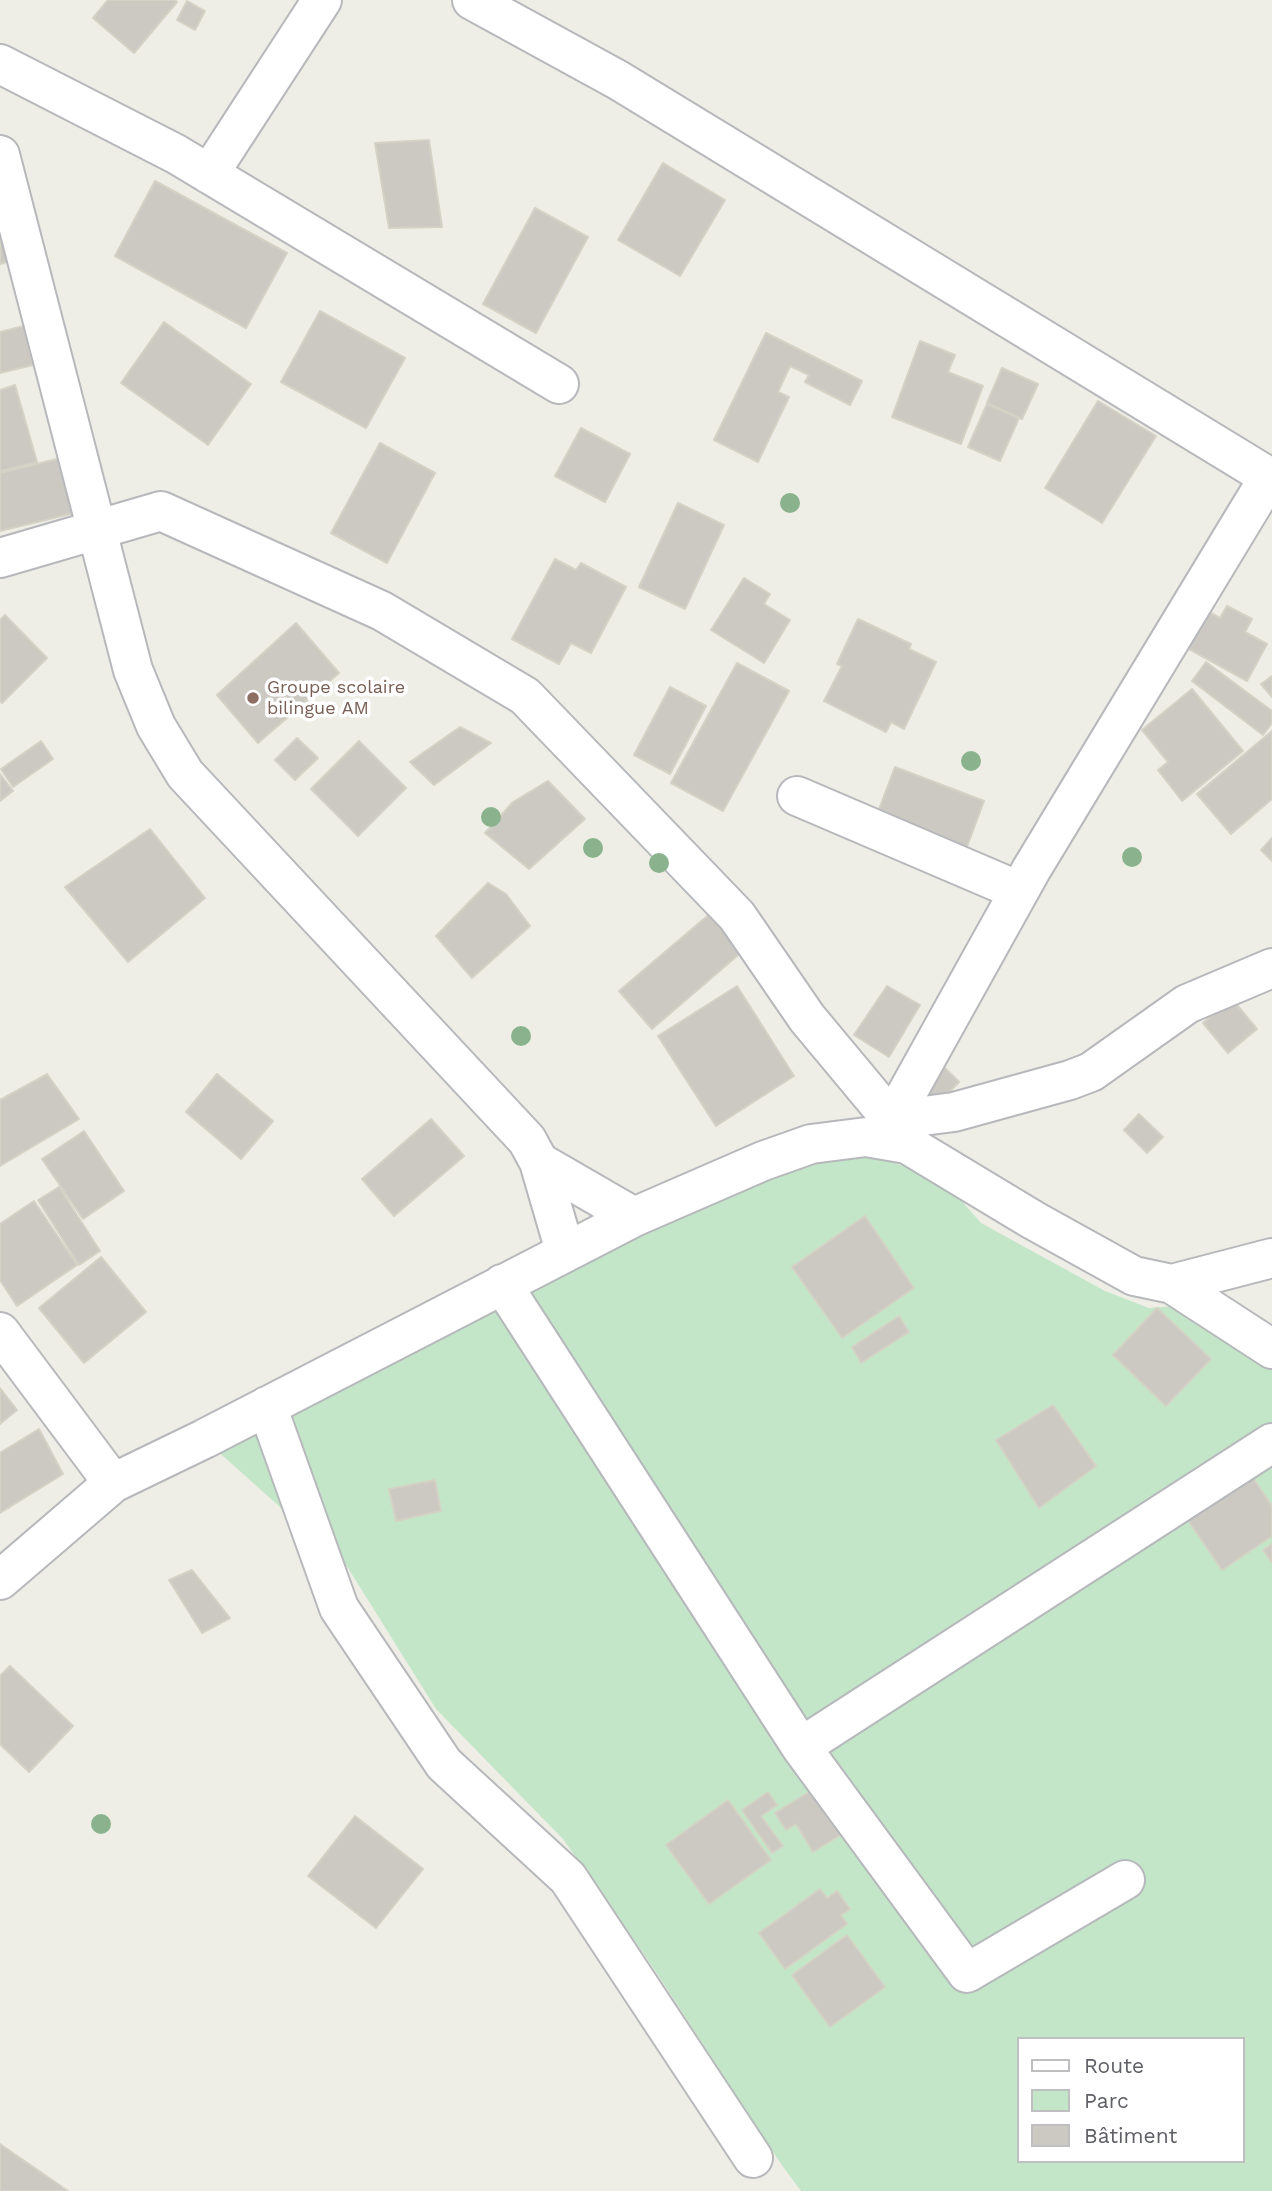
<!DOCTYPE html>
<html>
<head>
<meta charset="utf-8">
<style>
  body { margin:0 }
  #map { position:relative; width:1272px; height:2191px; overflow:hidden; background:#efeee6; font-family:"Work Sans",sans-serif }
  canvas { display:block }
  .legend { position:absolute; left:1017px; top:2037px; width:228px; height:126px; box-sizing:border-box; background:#fff; border:2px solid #bfbfc2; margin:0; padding:9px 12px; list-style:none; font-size:21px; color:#5e6066 }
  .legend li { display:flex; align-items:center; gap:14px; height:35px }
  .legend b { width:35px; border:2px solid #bfbfc2 }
</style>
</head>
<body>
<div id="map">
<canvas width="1272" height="2191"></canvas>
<ul class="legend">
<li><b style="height:9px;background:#fff"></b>Route</li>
<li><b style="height:19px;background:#c4e6c8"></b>Parc</li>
<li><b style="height:19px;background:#cbc9c2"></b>Bâtiment</li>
</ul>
</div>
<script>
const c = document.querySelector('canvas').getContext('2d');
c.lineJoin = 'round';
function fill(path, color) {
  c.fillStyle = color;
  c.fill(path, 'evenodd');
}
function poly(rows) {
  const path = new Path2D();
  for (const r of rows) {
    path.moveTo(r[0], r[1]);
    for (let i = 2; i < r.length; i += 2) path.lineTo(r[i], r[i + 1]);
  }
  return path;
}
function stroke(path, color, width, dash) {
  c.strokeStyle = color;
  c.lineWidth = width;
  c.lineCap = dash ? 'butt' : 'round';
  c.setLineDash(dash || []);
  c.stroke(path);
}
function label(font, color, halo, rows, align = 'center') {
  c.font = font + ' "Work Sans",sans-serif';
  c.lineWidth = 7;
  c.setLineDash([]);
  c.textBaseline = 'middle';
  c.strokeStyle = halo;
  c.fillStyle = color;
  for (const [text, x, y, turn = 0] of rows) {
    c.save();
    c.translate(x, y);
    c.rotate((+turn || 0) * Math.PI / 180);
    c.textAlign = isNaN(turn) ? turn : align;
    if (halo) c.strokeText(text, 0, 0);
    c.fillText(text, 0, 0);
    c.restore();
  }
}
fill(poly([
  [837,1153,887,1161,940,1176,981,1223,1105,1291,1149,1308,1215,1303,1272,1334,1272,2191,801,2191,781,2164,650,1963,563,1839,436,1709,348,1568,204,1439,694,1191],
  [1018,2039,1242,2039,1242,2161,1018,2161]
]), '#c4e6c8');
const building = poly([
  [108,0,175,0,177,2,134,53,93,18,108,0],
  [187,1,205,11,195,30,177,20,187,1],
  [429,140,442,227,389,228,375,143,429,140],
  [663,163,725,200,680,276,618,240,663,163],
  [155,181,287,253,246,328,115,256,155,181],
  [535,208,588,237,536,333,483,304,535,208],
  [0,215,13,260,0,264,0,215],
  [320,311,405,358,366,428,281,382,320,311],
  [164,322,251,384,208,445,121,383,164,322],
  [24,326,33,365,0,373,0,332,24,326],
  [766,333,862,381,850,405,805,382,809,375,790,366,778,392,789,397,758,462,714,440,766,333],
  [920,341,955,355,948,372,983,386,961,444,892,417,920,341],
  [1002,368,1038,384,1022,419,987,403,1002,368],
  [15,385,37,462,0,471,0,390,15,385],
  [1098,401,1156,436,1102,523,1045,488,1098,401],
  [987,404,1019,418,1000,461,968,447,987,404],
  [581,428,630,454,605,502,555,476,581,428],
  [380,443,435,473,387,563,331,533,380,443],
  [61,458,74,513,0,531,0,473,61,458],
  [678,503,724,525,685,609,639,587,678,503],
  [555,559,576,570,581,563,626,587,591,653,571,643,559,664,512,639,555,559],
  [744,578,770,594,764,604,790,620,764,663,711,630,744,578],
  [1227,606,1252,619,1245,632,1267,644,1247,681,1180,644,1200,607,1220,618,1227,606],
  [5,615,47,658,2,703,0,701,0,620,5,615],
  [858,619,911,644,909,649,936,662,904,729,891,722,886,732,824,701,842,666,837,664,858,619],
  [296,623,339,673,258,743,217,695,296,623],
  [1206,662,1272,711,1272,723,1263,735,1192,681,1206,662],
  [737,663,789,691,723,811,671,783,737,663],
  [1272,676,1272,697,1261,684,1272,676],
  [670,687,706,706,670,774,634,755,670,687],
  [1192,689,1243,751,1182,801,1158,770,1168,762,1142,730,1192,689],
  [460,727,491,743,434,785,410,762,460,727],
  [1272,731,1272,799,1231,834,1197,794,1272,731],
  [297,738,318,758,295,780,275,760,297,738],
  [41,741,53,759,13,787,1,769,41,741],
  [359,741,406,788,358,836,311,789,359,741],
  [895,767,984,801,965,852,876,817,895,767],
  [0,774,13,791,0,801,0,774],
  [548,781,585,819,529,869,485,833,513,802,548,781],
  [150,829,205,898,128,962,65,887,150,829],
  [1272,838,1272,861,1261,850,1272,838],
  [488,883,506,894,530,926,472,978,436,936,488,883],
  [712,912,744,950,652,1029,619,991,712,912],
  [737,986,794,1076,716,1126,658,1036,737,986],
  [887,986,920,1005,889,1057,854,1035,887,986],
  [1232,999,1257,1029,1228,1053,1203,1023,1232,999],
  [942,1065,959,1082,939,1103,921,1086,942,1065],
  [47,1074,79,1119,0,1166,0,1100,47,1074],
  [217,1074,273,1121,241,1159,186,1112,217,1074],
  [1139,1114,1163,1137,1147,1153,1124,1130,1139,1114],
  [431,1119,464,1156,394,1216,362,1179,431,1119],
  [84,1131,124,1191,83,1219,42,1159,84,1131],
  [59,1187,100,1251,79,1265,38,1200,59,1187],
  [34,1201,77,1265,17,1306,0,1280,0,1224,34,1201],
  [865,1216,914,1288,842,1338,792,1267,865,1216],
  [101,1257,146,1312,84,1363,39,1308,101,1257],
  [1157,1308,1211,1359,1166,1406,1113,1355,1157,1308],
  [899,1316,909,1332,861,1363,852,1347,899,1316],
  [0,1388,17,1410,0,1424,0,1388],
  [1053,1405,1096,1466,1039,1508,996,1440,1053,1405],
  [39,1429,63,1474,0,1513,0,1453,39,1429],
  [1247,1469,1272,1506,1272,1536,1222,1570,1183,1513,1247,1469],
  [435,1480,441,1511,396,1521,389,1489,435,1480],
  [1272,1544,1272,1563,1263,1550,1272,1544],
  [192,1570,230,1618,202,1633,169,1580,192,1570],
  [10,1666,73,1726,29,1772,0,1744,0,1676,10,1666],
  [814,1789,842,1834,813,1852,796,1824,786,1830,775,1813,814,1789],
  [768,1792,777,1805,761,1816,783,1846,772,1853,742,1810,768,1792],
  [728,1800,771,1860,709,1904,666,1845,728,1800],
  [355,1816,423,1869,376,1928,308,1876,355,1816],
  [820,1889,827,1898,837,1891,850,1909,841,1915,847,1924,785,1969,759,1933,820,1889],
  [847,1935,885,1987,830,2027,792,1975,847,1935],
  [0,2144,68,2191,0,2191,0,2144]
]);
fill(building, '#cbc9c2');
stroke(building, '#d4d1c5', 2);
const minor = poly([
  [472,0,618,80,1269,477,1031,870,892,1120,954,1112,1070,1080,1091,1072,1187,1004,1272,968],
  [0,64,176,154,559,384],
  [0,155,133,670,156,726,185,774,527,1140,539,1162,565,1251],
  [209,174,322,0],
  [0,558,161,511,382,611,525,696,737,916,807,1018,892,1120,905,1141],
  [797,796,1019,891],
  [539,1162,634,1217],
  [502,1284,801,1747,1272,1443],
  [1172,1284,1272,1349],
  [0,1332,113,1483],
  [267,1406,339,1608,444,1764,568,1878,753,2158],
  [0,1580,113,1483,204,1439,634,1217,763,1161,811,1144,866,1137,907,1144,1033,1220,1134,1276,1172,1284,1272,1258],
  [801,1747,967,1973,1125,1880]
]);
stroke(minor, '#b6b8bc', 42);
stroke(minor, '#fff', 38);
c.fillStyle = '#8ab38d';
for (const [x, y] of [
  [790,503],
  [971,761],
  [491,817],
  [593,848],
  [1132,857],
  [659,863],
  [521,1036],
  [101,1824]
]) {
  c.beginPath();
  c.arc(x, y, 10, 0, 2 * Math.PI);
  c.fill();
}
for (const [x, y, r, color] of [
  [253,698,7,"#8d6e63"]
]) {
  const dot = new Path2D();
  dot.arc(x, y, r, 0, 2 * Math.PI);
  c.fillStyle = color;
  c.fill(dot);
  stroke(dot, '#fff', 2.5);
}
label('18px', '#785e54', '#fff', [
  ["Groupe scolaire",267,688],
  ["bilingue AM",267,709]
], 'left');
</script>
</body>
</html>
